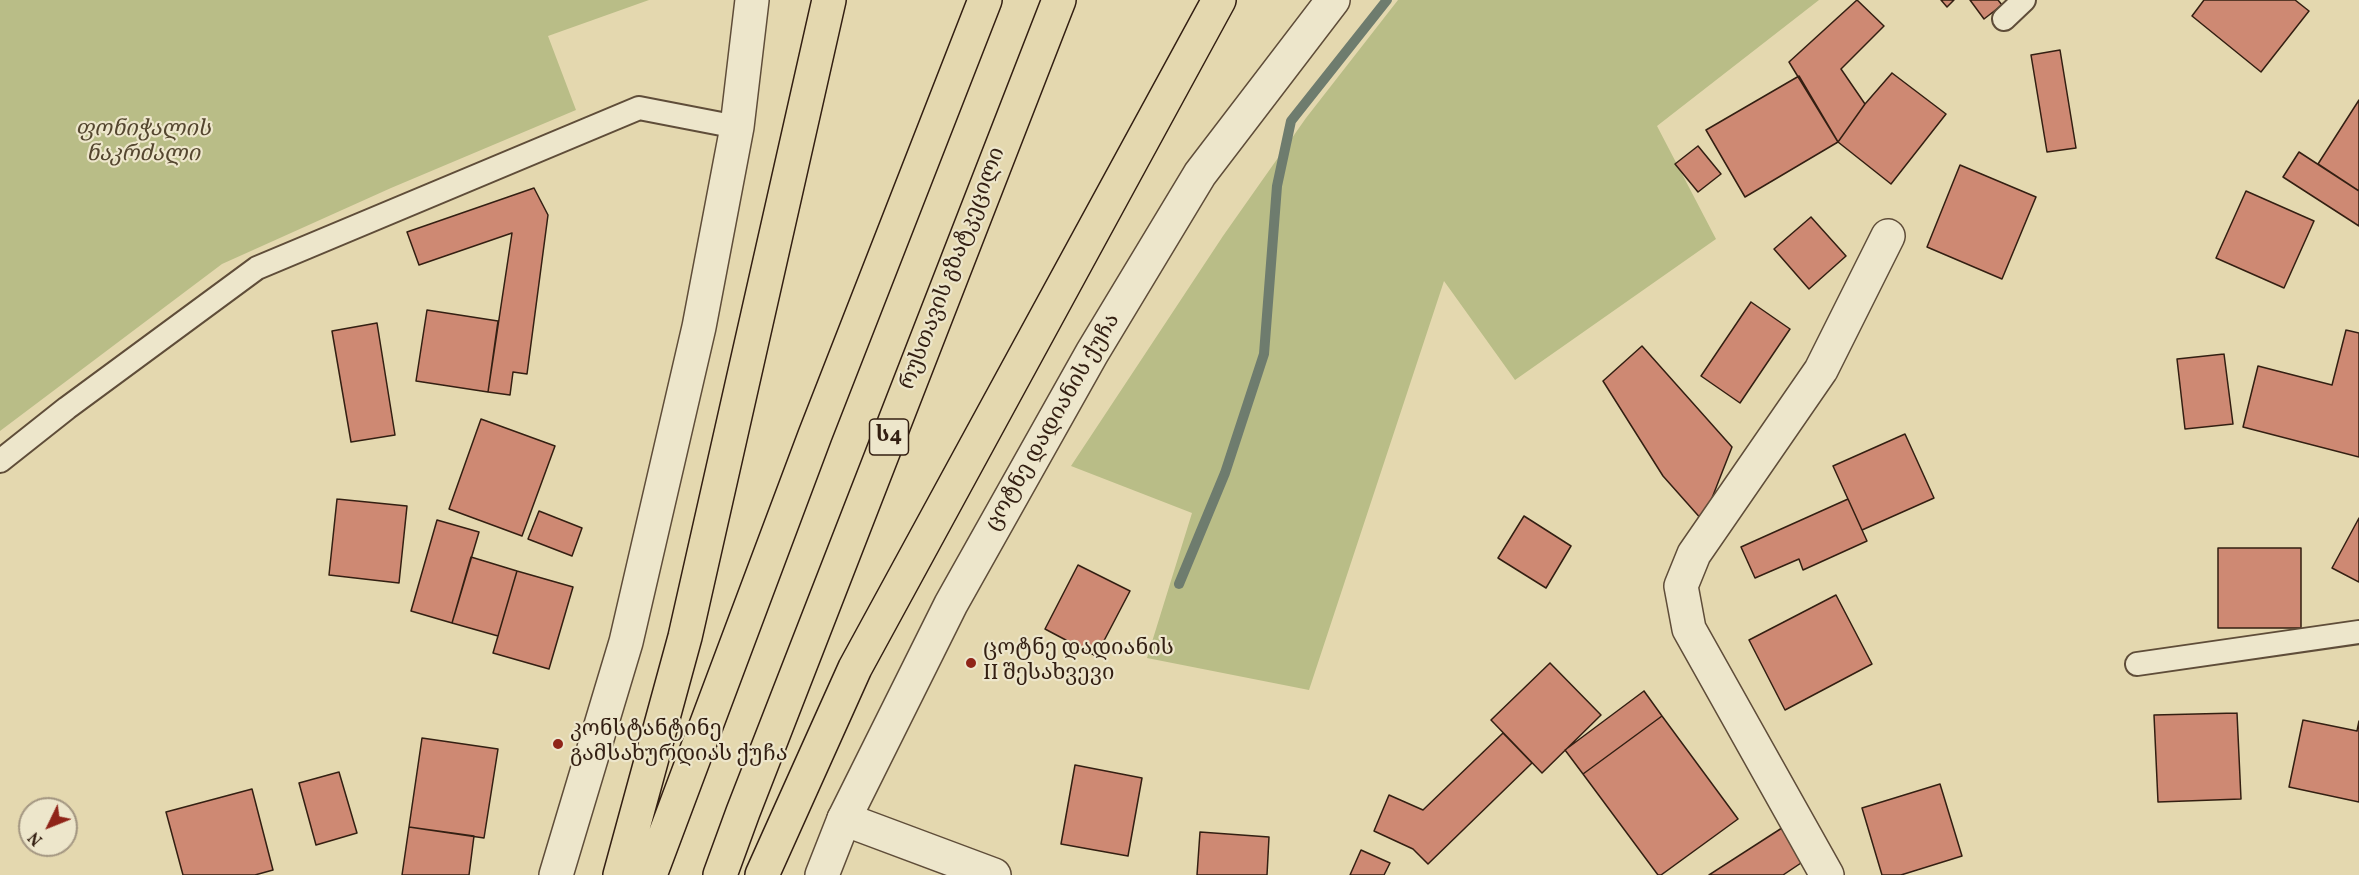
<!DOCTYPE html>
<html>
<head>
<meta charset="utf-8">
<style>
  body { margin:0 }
  #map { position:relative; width:2359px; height:875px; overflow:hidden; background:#e4d8af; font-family:Vollkorn,serif }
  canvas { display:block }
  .north { position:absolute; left:18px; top:797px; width:60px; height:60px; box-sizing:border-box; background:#ede6cb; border:2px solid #a39681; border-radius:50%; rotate:227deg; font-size:16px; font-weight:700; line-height:24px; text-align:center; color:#331f12 }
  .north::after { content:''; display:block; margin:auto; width:21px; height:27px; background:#8f2418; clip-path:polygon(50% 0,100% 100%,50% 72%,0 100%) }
</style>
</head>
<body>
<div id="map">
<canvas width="2359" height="875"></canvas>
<div class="north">N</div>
</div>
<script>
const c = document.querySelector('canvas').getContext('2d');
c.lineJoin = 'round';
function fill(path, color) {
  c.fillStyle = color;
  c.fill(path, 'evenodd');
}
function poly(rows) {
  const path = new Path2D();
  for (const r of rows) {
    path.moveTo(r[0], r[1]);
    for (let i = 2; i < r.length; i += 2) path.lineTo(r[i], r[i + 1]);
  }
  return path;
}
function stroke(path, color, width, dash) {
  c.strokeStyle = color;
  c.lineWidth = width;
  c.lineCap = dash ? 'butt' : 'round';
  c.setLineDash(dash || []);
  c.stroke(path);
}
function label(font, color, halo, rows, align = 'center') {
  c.font = font + ' Vollkorn,"Noto Serif Georgian",serif';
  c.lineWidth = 4.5;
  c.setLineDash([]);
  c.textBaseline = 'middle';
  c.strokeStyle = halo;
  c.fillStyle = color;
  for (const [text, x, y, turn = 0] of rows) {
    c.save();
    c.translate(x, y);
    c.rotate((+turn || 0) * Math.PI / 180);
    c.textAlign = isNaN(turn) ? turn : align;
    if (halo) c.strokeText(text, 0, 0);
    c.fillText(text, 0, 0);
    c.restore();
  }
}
fill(poly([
  [0,0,649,0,548,36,576,110,391,188,222,264,0,431],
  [1398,0,1819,0,1657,126,1716,239,1515,380,1444,281,1309,690,1147,658,1192,513,1071,466,1223,236,1306,118]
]), '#b9bd87');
stroke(poly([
  [1179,584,1225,473,1264,354,1277,186,1291,121,1387,0]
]), '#6e7c6e', 10);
const building = poly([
  [1857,0,1884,26,1841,69,1865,104,1838,142,1789,62,1857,0],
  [1941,0,1954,0,1947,7,1941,0],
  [1970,0,1998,0,2002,5,1984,19,1970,0],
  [2204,0,2295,0,2309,11,2261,72,2192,16,2204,0],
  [2060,50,2076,148,2047,152,2031,55,2060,50],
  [1892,73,1946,114,1891,184,1838,142,1865,104,1892,73],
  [1799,76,1838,142,1745,197,1706,130,1799,76],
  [2359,100,2359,191,2318,164,2359,100],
  [1698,146,1721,174,1698,192,1675,164,1698,146],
  [2299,152,2359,191,2359,226,2283,177,2299,152],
  [1960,165,2036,197,2002,279,1927,247,1960,165],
  [534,188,548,215,527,374,513,372,510,395,488,392,512,233,419,265,407,232,534,188],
  [2246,191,2314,221,2284,288,2216,258,2246,191],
  [1811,217,1846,256,1809,289,1774,249,1811,217],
  [1751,302,1790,329,1740,403,1701,376,1751,302],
  [427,310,498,321,488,392,416,381,427,310],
  [377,323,395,435,351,442,332,331,377,323],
  [2346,330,2359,333,2359,457,2243,427,2258,366,2332,385,2346,330],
  [1642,346,1732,447,1703,521,1663,476,1603,381,1642,346],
  [2224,354,2233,424,2185,429,2177,359,2224,354],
  [481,419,555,446,522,536,449,509,481,419],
  [1905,434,1934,498,1862,530,1833,466,1905,434],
  [337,499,407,506,399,583,329,575,337,499],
  [1848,499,1867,541,1803,570,1799,559,1755,578,1741,547,1848,499],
  [539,511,582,528,572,556,528,539,539,511],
  [1524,516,1571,546,1546,588,1498,558,1524,516],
  [2359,518,2359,582,2332,568,2359,518],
  [437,520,479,532,452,623,411,611,437,520],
  [2218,548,2301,548,2301,628,2218,628,2218,548],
  [471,557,517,571,498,636,452,623,471,557],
  [1078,565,1130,591,1096,656,1045,629,1078,565],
  [517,571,573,587,549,669,493,653,517,571],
  [1836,595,1872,664,1785,710,1749,640,1836,595],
  [1550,663,1601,715,1542,773,1491,720,1550,663],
  [1644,691,1662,716,1583,774,1565,750,1644,691],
  [2237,713,2241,799,2158,802,2154,715,2237,713],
  [1662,716,1738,819,1661,875,1658,875,1583,774,1662,716],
  [2303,720,2357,731,2359,721,2359,802,2289,787,2303,720],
  [1503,733,1532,763,1428,864,1413,849,1374,831,1389,795,1423,810,1503,733],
  [422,738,498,749,484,838,409,827,422,738],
  [1075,765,1142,778,1128,856,1061,844,1075,765],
  [339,772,357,833,316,845,299,783,339,772],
  [1940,784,1962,856,1901,875,1882,875,1862,808,1940,784],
  [252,789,273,870,255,875,183,875,166,812,252,789],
  [1785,826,1807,859,1783,875,1709,875,1785,826],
  [409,827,474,836,469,875,402,875,409,827],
  [1200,832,1269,837,1267,875,1197,875,1200,832],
  [1361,850,1390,863,1384,875,1350,875,1361,850]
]);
fill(building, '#ce8973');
stroke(building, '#331f12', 1.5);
const service = poly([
  [2004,19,2024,0],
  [0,461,67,408,257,268,639,108,737,127],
  [2137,664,2359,632]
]);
const minor = poly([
  [844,819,994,875],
  [1827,875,1689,629,1681,586,1694,554,1821,370,1888,236]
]);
const tertiary = poly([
  [556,875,626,642,699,327,737,127,752,0],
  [822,875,844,819,951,604,1092,353,1200,174,1333,0]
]);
const motorway = poly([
  [620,875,685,637,829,0],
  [650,875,815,435,985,0],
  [720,875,743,812,1059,0],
  [762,875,855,668,1219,0]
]);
stroke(service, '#5f4d39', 26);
stroke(minor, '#5f4d39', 36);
stroke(tertiary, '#5f4d39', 36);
stroke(motorway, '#331f12', 36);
stroke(service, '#ede6cb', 22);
stroke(minor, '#ede6cb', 33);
stroke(tertiary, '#ede6cb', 33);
stroke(motorway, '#e4d8af', 33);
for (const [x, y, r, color] of [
  [971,663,6,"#8f2418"],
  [558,744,6,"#8f2418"]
]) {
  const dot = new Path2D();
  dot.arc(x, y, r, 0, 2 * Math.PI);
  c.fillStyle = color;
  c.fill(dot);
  stroke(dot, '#ede6cb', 2);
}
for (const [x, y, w] of [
  [889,437,39]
]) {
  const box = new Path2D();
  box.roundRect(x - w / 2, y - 18, w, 36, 4.5);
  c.fillStyle = '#ede6cb';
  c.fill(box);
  stroke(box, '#331f12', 1.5);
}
label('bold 21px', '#331f12', null, [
  ["ს4",889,437]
]);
label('italic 22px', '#54462f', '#ede6cb', [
  ["ფონიჭალის",143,131],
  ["ნაკრძალი",143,156]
]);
label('22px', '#331f12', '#ede6cb', [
  ["რუსთავის გზატკეცილი",954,269,-69],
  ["ცოტნე დადიანის ქუჩა",1054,423,-60]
]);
label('22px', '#331f12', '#ede6cb', [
  ["ცოტნე დადიანის",983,650],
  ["II შესახვევი",983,675],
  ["კონსტანტინე",570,731],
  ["გამსახურდიას ქუჩა",570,756]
], 'left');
</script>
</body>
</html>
